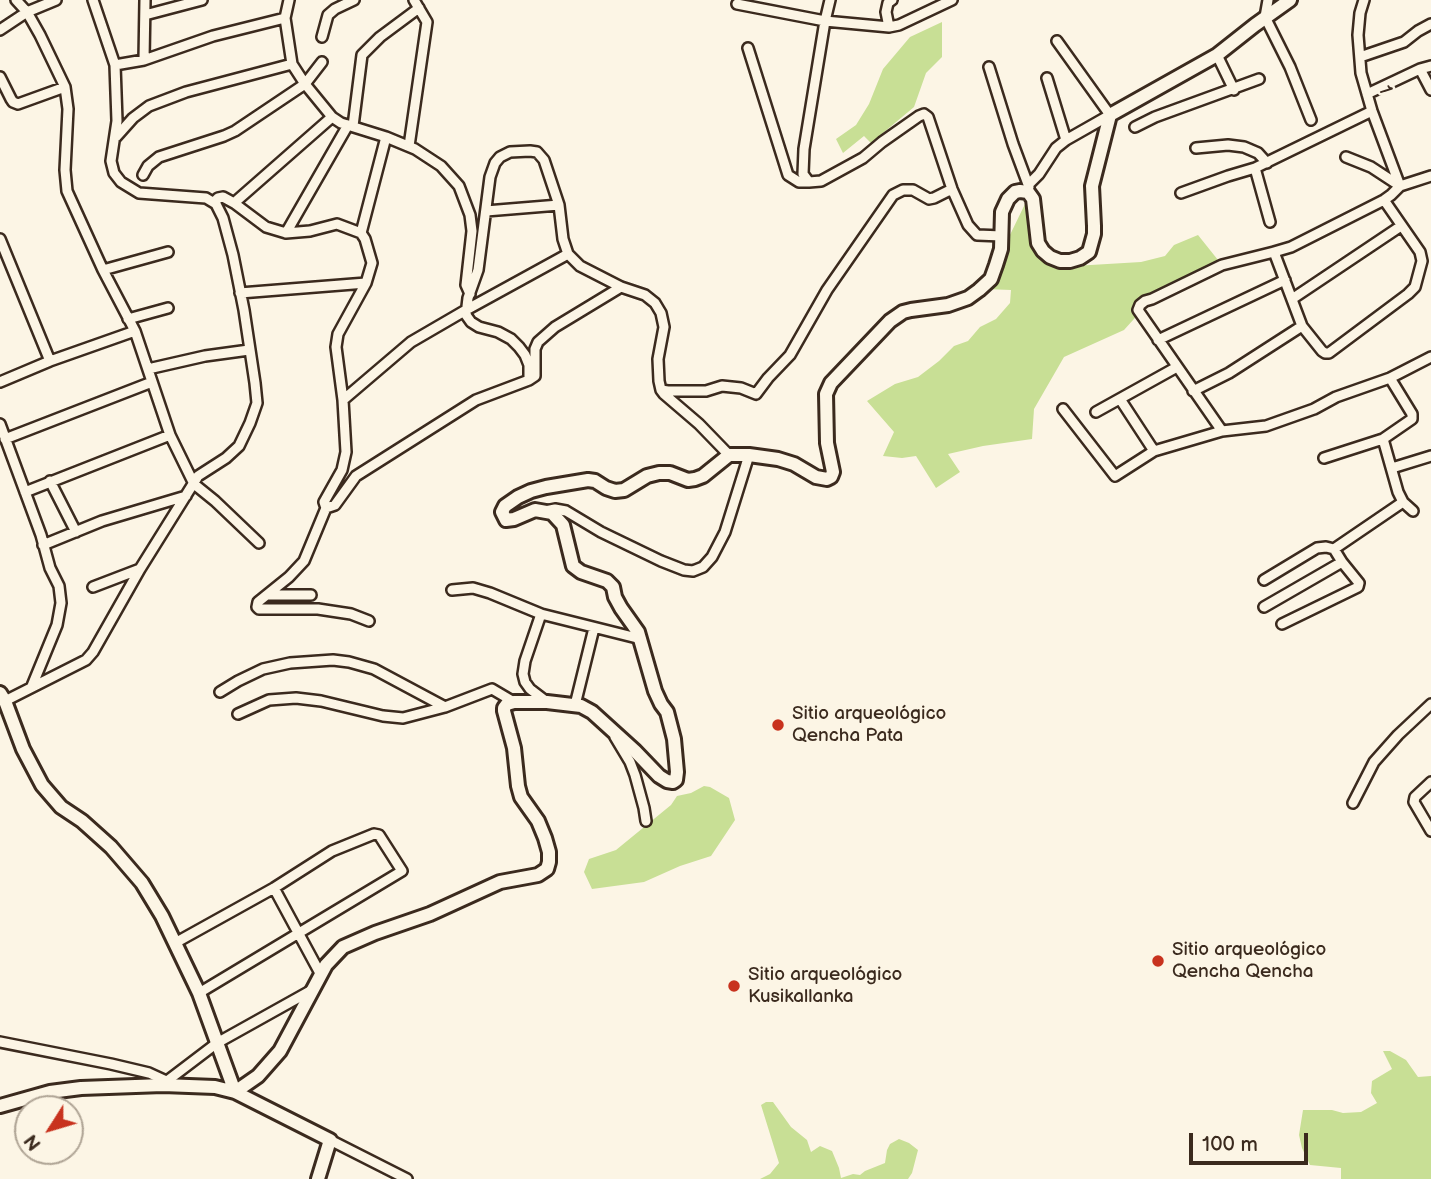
<!DOCTYPE html>
<html>
<head>
<meta charset="utf-8">
<style>
  body { margin:0 }
  #map { position:relative; width:1431px; height:1179px; overflow:hidden; background:#fcf5e5; font-family:"Balsamiq Sans",sans-serif }
  canvas { display:block }
  .north { position:absolute; left:14px; top:1095px; width:70px; height:70px; box-sizing:border-box; background:#fcf5e5; border:2px solid #afa495; border-radius:50%; rotate:233deg; font-size:19px; font-weight:700; line-height:28px; text-align:center; color:#3b2a1e }
  .north::after { content:''; display:block; margin:auto; width:24px; height:32px; background:#c8321e; clip-path:polygon(50% 0,100% 100%,50% 72%,0 100%) }
  .scale { position:absolute; left:1189px; top:1133px; width:119px; height:32px; box-sizing:border-box; border:4px solid #3b2a1e; border-top:0; padding-left:9px; font-size:21px; line-height:24px; white-space:nowrap; color:#3b2a1e; -webkit-text-stroke:5px #fcf5e5; paint-order:stroke }
</style>
</head>
<body>
<div id="map">
<canvas width="1431" height="1179"></canvas>
<div class="north">N</div>
<div class="scale">100 m</div>
</div>
<script>
const c = document.querySelector('canvas').getContext('2d');
c.lineJoin = 'round';
function fill(path, color) {
  c.fillStyle = color;
  c.fill(path, 'evenodd');
}
function poly(rows) {
  const path = new Path2D();
  for (const r of rows) {
    path.moveTo(r[0], r[1]);
    for (let i = 2; i < r.length; i += 2) path.lineTo(r[i], r[i + 1]);
  }
  return path;
}
function stroke(path, color, width, dash) {
  c.strokeStyle = color;
  c.lineWidth = width;
  c.lineCap = dash ? 'butt' : 'round';
  c.setLineDash(dash || []);
  c.stroke(path);
}
function label(font, color, halo, rows, align = 'center') {
  c.font = font + ' "Balsamiq Sans",sans-serif';
  c.lineWidth = 5;
  c.setLineDash([]);
  c.textBaseline = 'middle';
  c.strokeStyle = halo;
  c.fillStyle = color;
  for (const [text, x, y, turn = 0] of rows) {
    c.save();
    c.translate(x, y);
    c.rotate((+turn || 0) * Math.PI / 180);
    c.textAlign = isNaN(turn) ? turn : align;
    if (halo) c.strokeText(text, 0, 0);
    c.fillText(text, 0, 0);
    c.restore();
  }
}
fill(poly([
  [942,22,942,57,926,73,914,107,871,143,864,136,843,153,836,139,856,125,869,104,883,69,910,37],
  [1025,204,1031,214,1041,255,1057,267,1141,262,1165,256,1174,245,1198,235,1222,265,1152,299,1124,330,1064,357,1034,409,1032,439,983,446,948,454,960,472,936,488,916,456,902,458,883,456,894,432,867,401,895,384,918,377,939,361,954,346,968,341,980,327,996,319,1010,303,1011,290,985,289,1000,272,1008,239],
  [704,786,710,787,729,798,735,820,711,856,680,866,644,882,592,889,584,872,589,859,616,850,671,805,677,796,691,793],
  [1383,1051,1390,1051,1406,1060,1418,1077,1431,1076,1431,1179,1341,1179,1341,1168,1310,1165,1302,1148,1299,1135,1303,1110,1332,1110,1343,1113,1361,1112,1377,1103,1371,1093,1372,1081,1392,1069],
  [766,1102,773,1102,791,1127,807,1140,811,1152,820,1146,832,1151,839,1168,841,1178,853,1174,860,1175,865,1171,885,1163,887,1150,890,1144,899,1139,909,1143,918,1150,912,1173,908,1179,760,1179,770,1174,779,1163,761,1105]
]), '#c8df95');
const street = poly([
  [16,0,27,12,40,35,65,87,68,109,65,170,67,191,103,270,135,331,170,435,194,484,215,501,259,543],
  [93,0,115,65,117,121,111,161,114,173,121,182,139,193,206,198,216,204],
  [289,0,285,18,292,64,305,84,332,117,341,123,386,137,415,149,441,166,459,186,470,215,472,231,466,285,470,294],
  [830,0,825,21,804,149,803,174,809,182,821,181,863,158,882,142,919,116,924,114,928,117,952,189,968,225,977,235,1002,236],
  [1268,0,1265,17,1290,67,1311,120],
  [1364,0,1360,13,1358,35,1361,73,1372,111,1400,186],
  [737,4,825,21,889,27,886,12,888,3,892,0],
  [145,15,202,0],
  [889,27,899,25,952,0],
  [0,30,27,12,56,0],
  [322,37,328,15,335,9,354,0],
  [748,48,788,175,799,182,809,182],
  [1217,55,1234,90],
  [1360,57,1404,42,1418,31,1431,24],
  [144,60,145,0],
  [115,65,144,60,213,36,285,18],
  [989,67,1013,144,1029,187],
  [1420,69,1431,90],
  [0,77,11,99,13,102,18,104,65,87],
  [1047,78,1066,140],
  [1367,94,1420,69,1431,66],
  [353,126,362,55,380,37,419,8],
  [1135,127,1155,117,1259,79],
  [116,137,133,118,149,106,186,92,292,64],
  [409,146,427,22,414,0],
  [1196,148,1228,145,1244,147,1258,153,1267,163],
  [1346,157,1371,167,1400,186],
  [1255,168,1270,222],
  [143,175,148,166,159,157,224,136,235,131,305,84,322,62],
  [1029,184,1039,174,1056,148,1066,140,1110,115,1057,41],
  [1181,193,1228,176,1255,168,1372,111],
  [1384,200,1420,252,1422,261,1415,287,1408,294,1329,353,1325,353,1322,351,1302,326,1274,252,1291,247,1384,200,1391,195,1400,186,1431,176],
  [234,203,332,117],
  [486,211,559,205],
  [286,233,348,125],
  [361,233,386,137],
  [0,239,50,361],
  [103,270,168,252],
  [240,293,366,283],
  [1292,299,1401,226],
  [128,319,168,308],
  [1158,340,1285,280],
  [148,369,205,356,249,350],
  [1390,378,1412,414,1412,419,1383,439,1398,492,1403,502,1413,511],
  [529,380,535,376,535,349,538,342,555,327,621,287],
  [0,382,50,361,135,331],
  [661,390,668,391,706,391,722,386,741,388,756,394,768,378,790,355,827,290,893,195,903,190,913,190,929,199,934,198,952,189],
  [1193,391,1229,373,1302,326],
  [1120,399,1154,451],
  [343,400,411,342,466,310,568,254],
  [1063,409,1115,476,1154,451,1222,431,1266,426,1314,409,1336,397,1390,378,1431,357],
  [1096,412,1177,367],
  [0,424,41,535,50,568,59,586,61,603,57,625,32,686],
  [1222,431,1138,310,1140,305,1145,301,1152,299,1222,265,1274,252],
  [5,439,152,382],
  [1324,458,1383,439],
  [1392,468,1431,456],
  [50,481,76,532],
  [25,492,170,435],
  [326,508,304,561,289,577,258,602,257,607,259,609,318,609,351,614,369,621],
  [545,511,555,509,566,511,601,532,661,561,684,570,693,571,703,567,712,557,725,532,749,455],
  [43,545,102,521,186,496],
  [1264,580,1317,548,1326,547,1334,549],
  [93,587,140,569],
  [452,590,473,588,490,593,541,614,641,639],
  [268,595,311,595],
  [1264,607,1342,562],
  [541,614,525,661,523,674,525,682,530,689,547,702],
  [1282,624,1358,587,1359,583,1342,562,1334,549,1403,502],
  [220,692,238,681,263,669,290,663,333,660,349,662,374,669,445,707],
  [5,701,86,660,93,652,140,569,198,476,226,458,239,446,250,423,257,403,255,383,244,310,233,255,223,218,216,204,216,200,218,198,223,197,234,203,266,227,286,233,310,231,337,224,361,233,365,239,372,263,366,283,338,334,336,347,343,400,346,452,342,470,324,502,326,508,335,505,356,476,476,400,529,380,529,365,525,355,519,347,511,339,498,332,479,327,471,322,466,315,468,298,478,270,490,177,495,163,500,157,510,152,530,151,537,152,544,160,559,205,563,239,568,254,580,266,621,287,645,295,655,303,661,313,664,327,658,359,659,381,661,390,664,394,699,424,729,455],
  [575,705,594,628],
  [238,714,269,700,296,698,321,701,383,716,403,718,445,707,492,689,514,702],
  [615,737,630,762,635,775,644,808,646,821],
  [1431,782,1415,797,1414,802,1431,831],
  [1353,803,1374,762,1398,735,1431,704],
  [274,888,321,975],
  [175,943,274,888,332,851,374,834,379,835,402,871,199,993],
  [0,1042,111,1064,149,1073,173,1084],
  [167,1081,217,1043,312,990],
  [330,1140,407,1179]
]);
const secondary = poly([
  [0,693,5,701,23,749,42,785,61,807,82,821,111,847,142,883,162,916,199,993,235,1092],
  [235,1092,258,1076,280,1051,326,965,343,947,375,933,430,914,500,882,538,875,547,869,549,862,549,852,545,838,538,821,521,797,518,786,514,748,504,711,504,708,507,704,514,702,547,702,581,706,592,712,635,751,659,776,667,781,673,782,676,780,677,772,674,739,667,712,661,704,655,691,638,632,621,608,615,597,613,587,607,581,581,572,573,566,563,525,552,513,535,510,514,519,506,520,502,512,505,506,518,497,531,491,546,487,588,480,595,481,606,488,615,491,624,490,647,476,659,473,670,473,688,480,695,479,703,476,729,455,749,455,778,459,794,464,816,477,827,479,831,477,833,472,827,443,826,394,831,383,890,321,903,312,911,310,948,305,968,298,979,290,991,279,996,265,1001,249,1002,212,1008,199,1015,192,1020,191,1028,192,1033,199,1038,243,1043,251,1050,257,1060,261,1070,261,1080,258,1089,252,1094,234,1094,226,1092,186,1110,115,1217,55,1255,25,1290,0],
  [0,1106,50,1092,81,1088,163,1085,215,1087,235,1092,330,1140,318,1179]
]);
stroke(street, '#3b2a1e', 14);
stroke(secondary, '#3b2a1e', 18);
stroke(street, '#fcf5e5', 9);
stroke(secondary, '#fcf5e5', 12);
for (const [x, y, r, color] of [
  [778,725,7,"#c8321e"],
  [1158,961,7,"#c8321e"],
  [734,986,7,"#c8321e"]
]) {
  const dot = new Path2D();
  dot.arc(x, y, r, 0, 2 * Math.PI);
  c.fillStyle = color;
  c.fill(dot);
  stroke(dot, '#fcf5e5', 2.5);
}
label('19px', '#3b2a1e', '#fcf5e5', [
  ["1",1384,90,73]
]);
label('19px', '#3b2a1e', '#fcf5e5', [
  ["Sitio arqueológico",792,714],
  ["Qencha Pata",792,736],
  ["Sitio arqueológico",1172,950],
  ["Qencha Qencha",1172,972],
  ["Sitio arqueológico",748,975],
  ["Kusikallanka",748,997]
], 'left');
</script>
</body>
</html>
